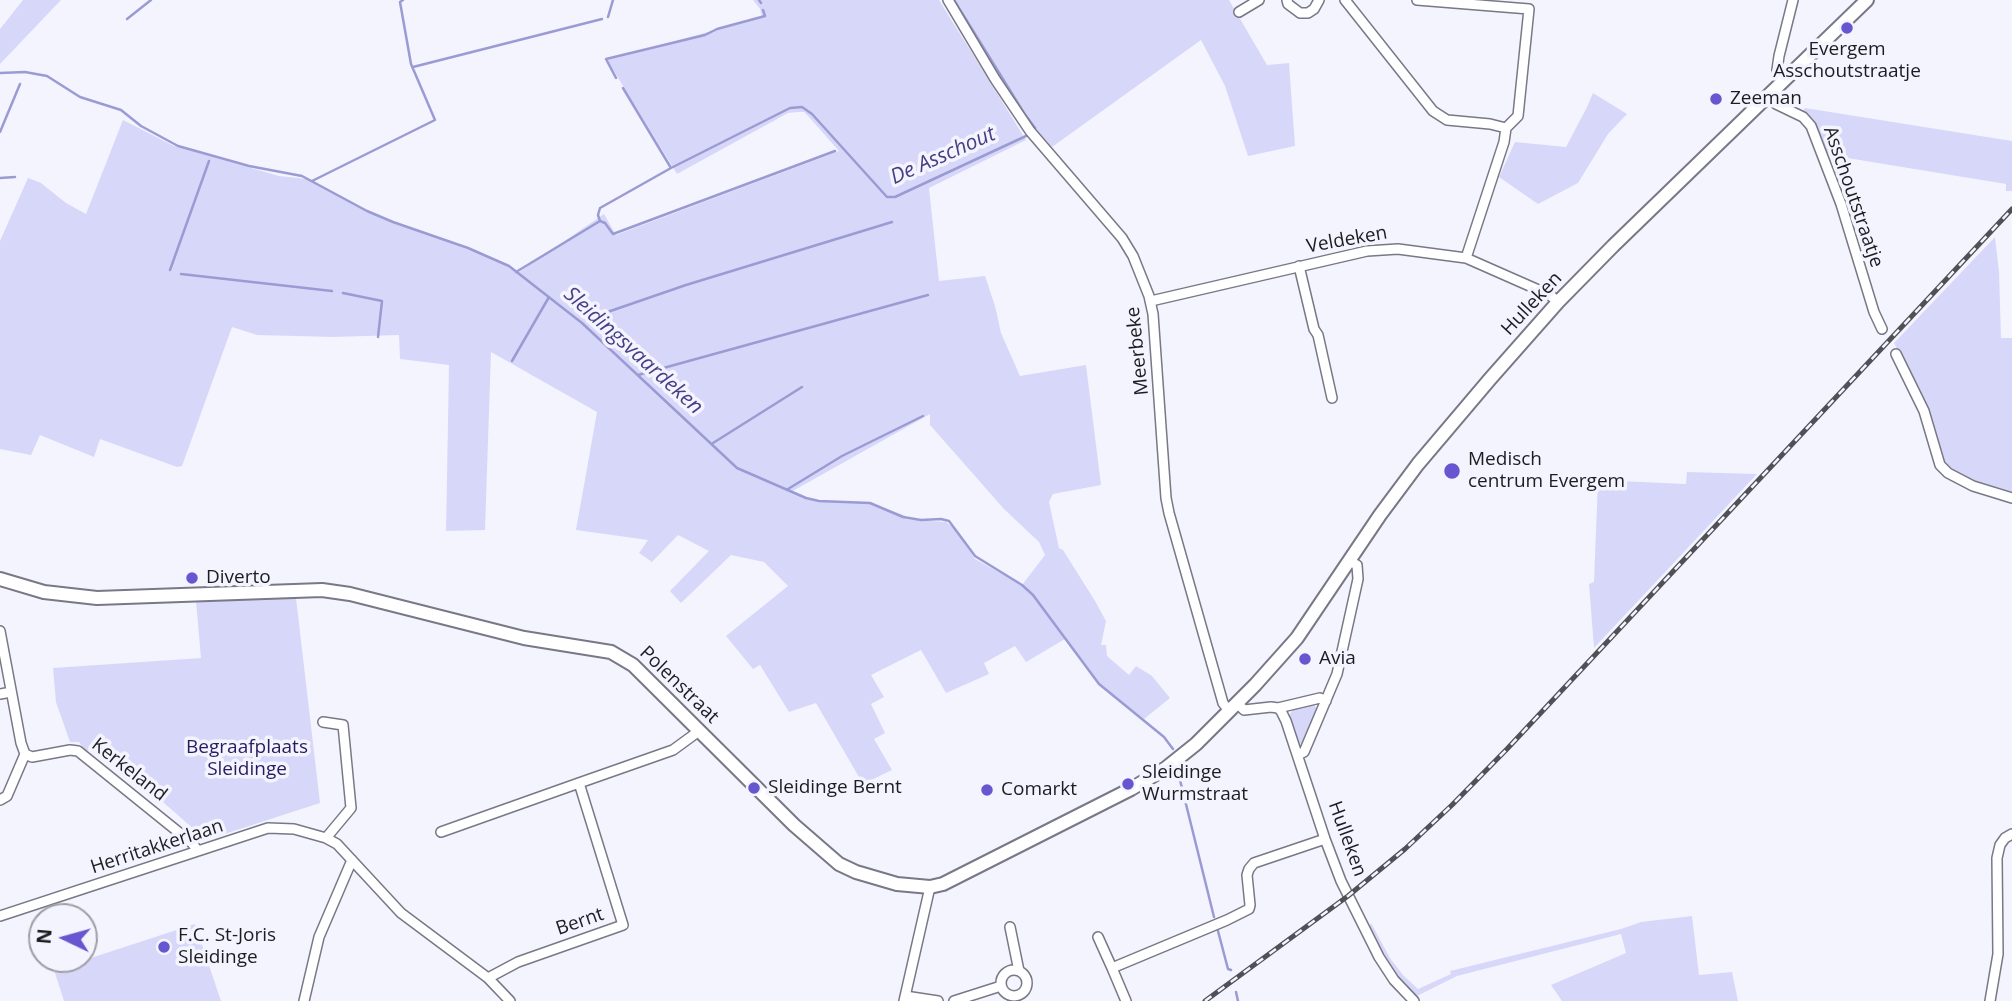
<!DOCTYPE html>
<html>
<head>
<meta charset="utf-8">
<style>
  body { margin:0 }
  #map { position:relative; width:2012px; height:1001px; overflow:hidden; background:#f4f4fe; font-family:"Open Sans",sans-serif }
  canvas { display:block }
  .north { position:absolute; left:28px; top:903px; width:70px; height:70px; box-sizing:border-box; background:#f4f4fe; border:2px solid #9e9ea6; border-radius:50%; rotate:275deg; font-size:19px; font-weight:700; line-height:28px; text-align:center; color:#1c1c21 }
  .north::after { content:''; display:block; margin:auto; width:24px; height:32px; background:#6657d0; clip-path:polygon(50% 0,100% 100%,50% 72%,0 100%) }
</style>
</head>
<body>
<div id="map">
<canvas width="2012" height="1001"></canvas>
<div class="north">N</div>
</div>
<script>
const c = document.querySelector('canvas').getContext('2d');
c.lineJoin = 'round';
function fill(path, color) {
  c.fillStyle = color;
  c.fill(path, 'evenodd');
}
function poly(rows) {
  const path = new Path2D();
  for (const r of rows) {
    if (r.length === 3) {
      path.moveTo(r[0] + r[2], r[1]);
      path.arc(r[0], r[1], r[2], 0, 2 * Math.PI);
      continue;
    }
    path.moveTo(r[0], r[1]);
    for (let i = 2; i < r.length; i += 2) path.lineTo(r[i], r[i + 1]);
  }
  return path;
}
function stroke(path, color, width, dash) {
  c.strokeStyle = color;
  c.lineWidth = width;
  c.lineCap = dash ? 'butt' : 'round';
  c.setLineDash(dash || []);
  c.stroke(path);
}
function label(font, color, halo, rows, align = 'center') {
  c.font = font + ' "Open Sans",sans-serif';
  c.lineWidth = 7;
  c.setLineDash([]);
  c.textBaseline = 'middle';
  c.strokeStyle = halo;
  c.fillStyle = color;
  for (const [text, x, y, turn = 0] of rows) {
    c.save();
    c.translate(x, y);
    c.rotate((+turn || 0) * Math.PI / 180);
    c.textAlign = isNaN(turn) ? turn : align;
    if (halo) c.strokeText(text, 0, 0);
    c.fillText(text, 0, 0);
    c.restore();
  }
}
fill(poly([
  [23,0,61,0,0,64,0,29],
  [753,0,939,0,1026,140,929,188,939,281,985,276,995,306,1001,333,1020,376,1086,365,1101,485,1053,494,1049,502,1059,548,1063,550,1095,601,1106,621,1101,645,1106,645,1107,656,1129,675,1136,666,1152,676,1170,698,1144,719,1099,684,1065,639,1026,662,1015,646,984,663,989,674,946,693,921,650,871,675,884,697,871,704,885,733,874,739,892,770,863,784,816,703,789,712,760,665,753,669,726,636,788,586,764,562,731,555,681,603,670,591,709,551,678,535,652,562,639,553,648,540,576,530,597,412,491,352,485,530,446,531,449,365,400,359,399,335,334,337,257,335,232,327,182,466,177,467,100,439,94,457,40,435,31,455,0,449,0,241,28,178,41,183,66,203,86,214,123,120,174,146,279,176,308,179,380,217,499,261,518,273,604,214,616,235,839,151,809,117,804,112,798,112,788,113,677,174,607,60,762,17,760,9],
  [930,414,930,425,1004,509,1039,542,1045,555,1022,585,975,559,955,529,946,522,905,519,906,516,874,504,812,500,791,492],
  [955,0,1229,0,1267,65,1289,63,1295,146,1248,156,1225,86,1201,40,1052,147,1028,120],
  [1593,93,1627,114,1608,134,1578,183,1538,204,1499,177,1515,142,1566,147,1587,107],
  [1805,108,2012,141,2012,191,2006,191,2006,184,1829,155,1810,119,1802,112],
  [1995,237,1999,272,2001,338,2012,338,2012,495,1961,477,1945,467,1913,380,1894,343],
  [1687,472,1757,474,1594,648,1589,584,1594,582,1598,480,1686,484],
  [296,598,320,803,206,840,95,742,86,752,79,742,70,742,56,702,53,668,201,658,196,601],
  [1309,704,1314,704,1317,710,1305,742,1299,744,1289,720,1289,716,1293,709],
  [1692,916,1699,975,1732,972,1738,1001,1562,1001,1551,985,1626,953,1621,934,1457,976,1415,997,1394,975,1368,929,1371,923,1390,958,1403,975,1418,989,1451,974,1450,971,1621,929,1641,922],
  [195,924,221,1001,64,1001,54,970]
]), '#d7d8f9');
stroke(poly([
  [759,0,761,3],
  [954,0,1024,113,1035,128],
  [608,17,613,0],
  [127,19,151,0],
  [413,67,602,19],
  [0,73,25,72,47,76,80,97,121,110,141,126,178,146,249,166,302,176,367,211,393,222,468,248,509,266,582,323,737,468,806,498,819,501,870,503,903,517,921,520,941,519,949,521,975,556,1022,585,1033,595,1099,684,1164,737,1173,749],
  [616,78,606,59,705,35,717,29,765,16,763,10],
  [623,88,671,168],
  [0,132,20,84],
  [0,178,15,177],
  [312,181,435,120,411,64,400,2,403,0],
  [600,221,605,223,613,234,835,151],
  [170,270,209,161],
  [516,272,600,221,598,215,600,208,671,168,790,108,802,107,812,114,887,197,895,197,1026,136],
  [181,274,332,291],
  [343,293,382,301,378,337],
  [593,317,686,285,892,222],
  [512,361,549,297],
  [638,375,928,295],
  [713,443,802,387],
  [788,489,842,456,923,416],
  [1179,776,1214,917],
  [1218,931,1228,969,1231,970],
  [1236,992,1238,1001]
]), '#9b9bd4', 2.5);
const minor = poly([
  [948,0,995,79,1030,131,1122,238,1133,256,1149,296,1153,314,1166,498,1169,513,1223,703,1229,711],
  [1287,0,1288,4,1300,13,1308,13,1314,9,1319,0],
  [1345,0,1433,111,1447,120,1490,124,1506,128],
  [1417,0,1529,9,1518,116,1506,128,1504,142,1466,258],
  [1239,12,1259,0],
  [1785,78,1777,70,1779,56,1793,0],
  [1768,95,1776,104,1803,117,1811,126,1841,204,1874,312,1882,329],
  [1299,266,1314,329,1318,335,1332,398],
  [1151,301,1367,251,1398,249,1466,258,1550,295,1558,302],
  [1896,354,1924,411,1940,465,1948,473,1973,486,2012,498],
  [0,631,21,743,25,754,32,757,70,750,78,751,192,843,198,851],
  [0,694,11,692],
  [1237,703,1244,710,1271,707,1278,708,1281,711,1286,721,1325,839,1341,881,1379,957,1394,980,1414,1001],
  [1278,708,1320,698,1326,701],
  [323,722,343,725,351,808,326,838],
  [1298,755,1304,752,1337,674,1358,579,1357,565,1349,561],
  [0,800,7,796,25,754],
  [441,832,579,783],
  [0,916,268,828,294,829,326,838,337,844,401,913,488,978,510,1001],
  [1010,927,1019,971],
  [1098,937,1112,968,1227,920,1249,909,1250,905,1247,875,1249,869,1254,863,1325,839],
  [1112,968,1126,1001],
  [1014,983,13],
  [488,978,518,962,623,925,579,783,673,750,699,731],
  [905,996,938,1001],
  [304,1001,319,937,352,860],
  [904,1001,930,887],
  [954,1001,1001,986],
  [1990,1001,1998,954,1997,858,2000,845,2005,838,2012,834]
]);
const secondary = poly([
  [0,579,44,592,97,598,322,590,350,594,524,638,611,652,633,665,794,825,839,864,856,872,897,884,930,887,943,884,1131,789,1166,768,1196,744,1255,685,1297,638,1380,515,1418,464,1490,379,1558,302,1613,246,1867,0]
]);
stroke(minor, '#787886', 12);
stroke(secondary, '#787886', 16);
stroke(minor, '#fff', 9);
stroke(secondary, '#fff', 12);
const rail = poly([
  [1205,1001,1348,896,1405,849,1452,805,1507,749,2012,209]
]);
stroke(rail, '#505056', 5);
stroke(rail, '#f4f4fe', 2.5, [8]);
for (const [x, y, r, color] of [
  [1847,28,7,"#6657d0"],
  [1716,99,7,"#6657d0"],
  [1452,471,9,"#6657d0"],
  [192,578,7,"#6657d0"],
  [1305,659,7,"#6657d0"],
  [1128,784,7,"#6657d0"],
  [754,788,7,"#6657d0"],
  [987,790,7,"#6657d0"],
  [164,947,7,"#6657d0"]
]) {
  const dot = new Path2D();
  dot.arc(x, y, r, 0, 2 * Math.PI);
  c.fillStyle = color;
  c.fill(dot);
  stroke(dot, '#f4f4fe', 2.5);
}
label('19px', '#1c1c21', '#f4f4fe', [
  ["Evergem",1847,50,"center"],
  ["Asschoutstraatje",1847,72,"center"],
  ["Zeeman",1730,99],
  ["Medisch",1468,460],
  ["centrum Evergem",1468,482],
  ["Diverto",206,578],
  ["Avia",1319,659],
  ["Sleidinge",1142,773],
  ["Wurmstraat",1142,795],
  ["Sleidinge Bernt",768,788],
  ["Comarkt",1001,790],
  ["F.C. St-Joris",178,936],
  ["Sleidinge",178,958]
], 'left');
label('19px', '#1c1c21', '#f4f4fe', [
  ["Asschoutstraatje",1853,197,71],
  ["Veldeken",1347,240,-10],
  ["Hulleken",1532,304,-47],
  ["Meerbeke",1138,351,-96],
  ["Polenstraat",679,685,44],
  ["Kerkeland",129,770,38],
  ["Hulleken",1347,839,70],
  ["Herritakkerlaan",157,847,-18],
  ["Bernt",580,922,-19]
]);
label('19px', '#271c5f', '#f4f4fe', [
  ["Begraafplaats",247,748],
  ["Sleidinge",247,770]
]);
label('italic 21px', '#453f85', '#f4f4fe', [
  ["De Asschout",943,156,-24],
  ["Sleidingsvaardeken",633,351,42]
]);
</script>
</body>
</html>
